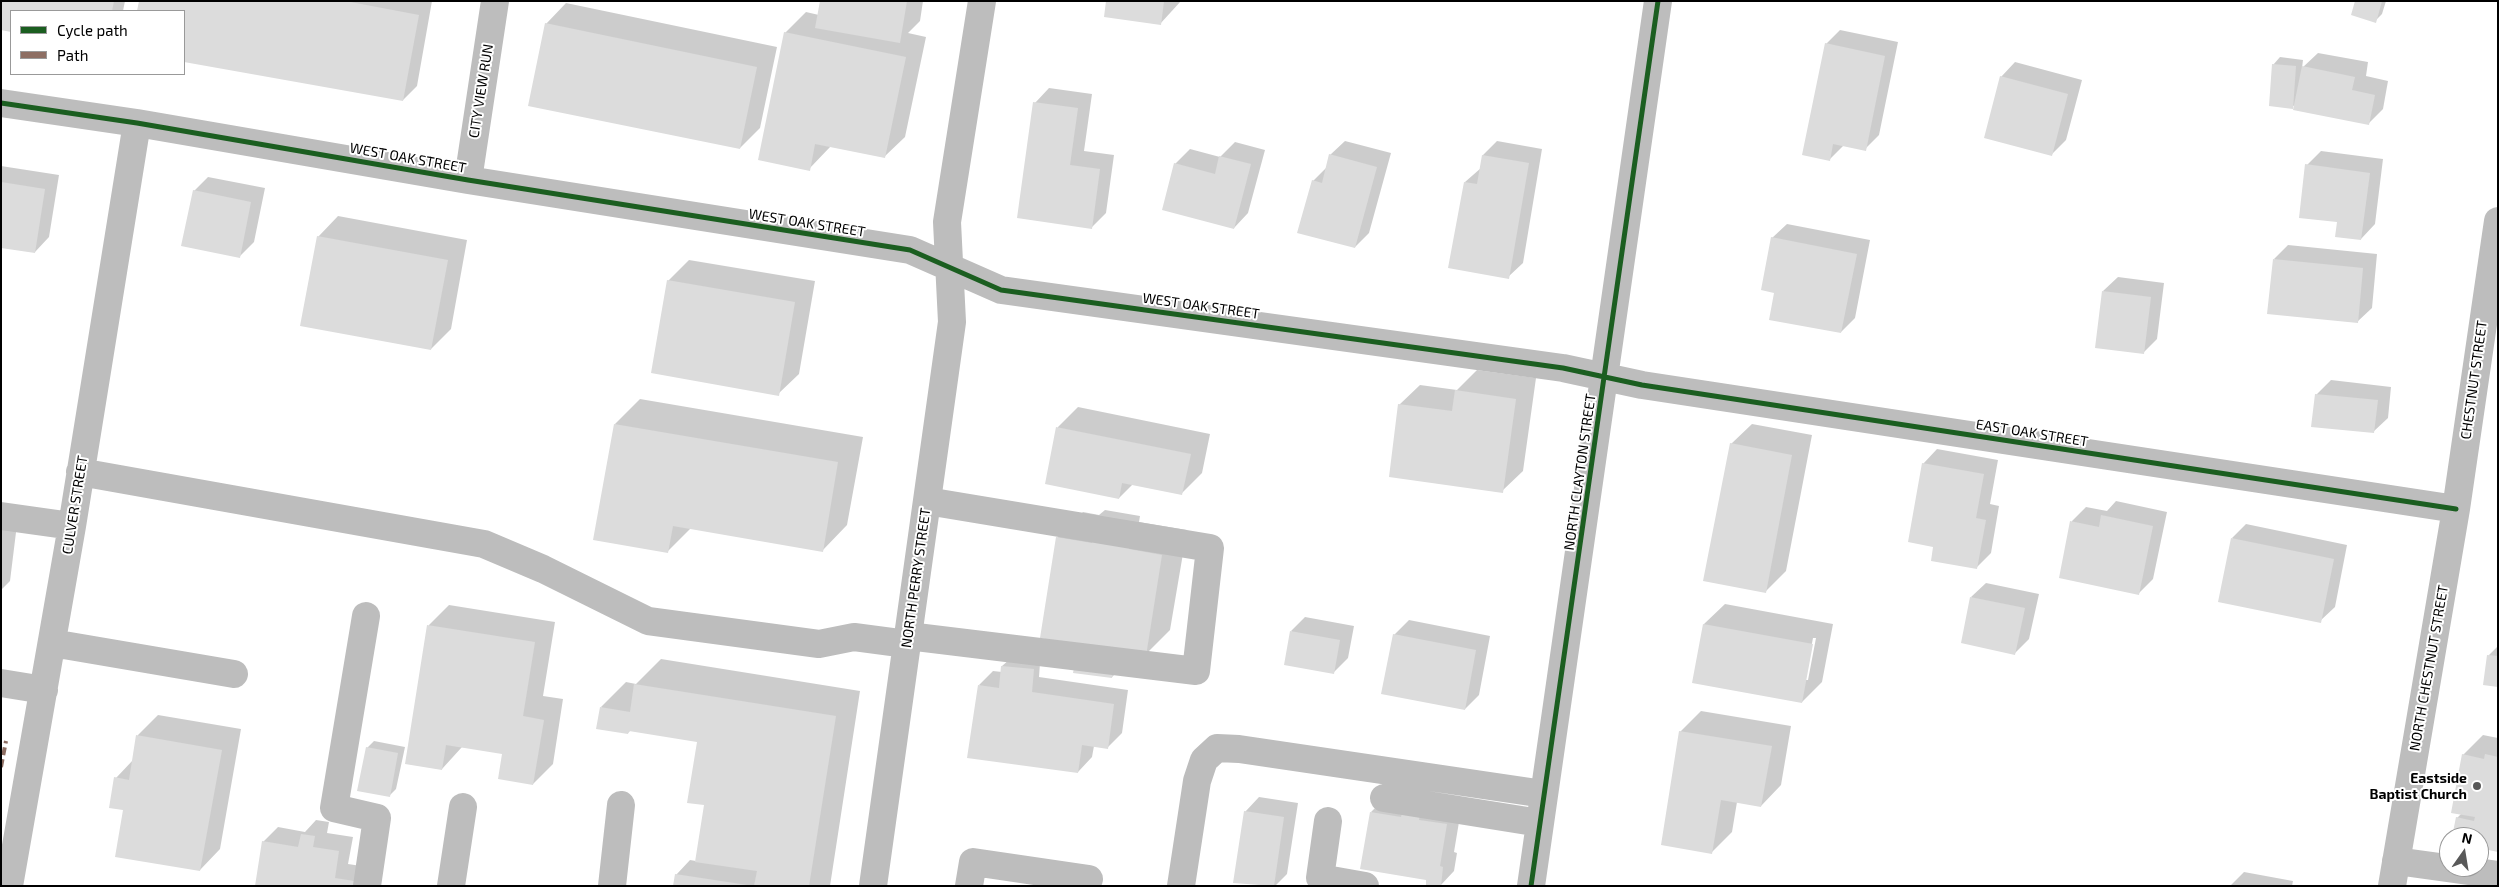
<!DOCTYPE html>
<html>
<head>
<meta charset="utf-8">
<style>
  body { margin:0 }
  #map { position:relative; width:2499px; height:887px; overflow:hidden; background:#fff; font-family:"Exo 2",sans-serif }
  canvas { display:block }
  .frame { position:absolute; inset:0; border:2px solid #000; pointer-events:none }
  .legend { position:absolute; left:10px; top:10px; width:175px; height:65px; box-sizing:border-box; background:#fff; border:1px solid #999; margin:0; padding:6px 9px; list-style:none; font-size:15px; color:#000 }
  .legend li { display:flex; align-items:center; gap:10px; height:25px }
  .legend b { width:25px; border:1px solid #999 }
  .north { position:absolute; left:2439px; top:827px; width:50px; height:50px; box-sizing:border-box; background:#fff; border:1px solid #999; border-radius:50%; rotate:13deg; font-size:14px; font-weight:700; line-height:20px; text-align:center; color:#000 }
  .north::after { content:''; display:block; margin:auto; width:18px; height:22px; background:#595959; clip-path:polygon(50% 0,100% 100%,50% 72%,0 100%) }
</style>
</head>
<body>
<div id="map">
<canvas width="2499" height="887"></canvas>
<div class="frame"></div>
<ul class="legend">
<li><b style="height:6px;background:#1b5e20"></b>Cycle path</li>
<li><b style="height:6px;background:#8d6e63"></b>Path</li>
</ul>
<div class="north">N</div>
</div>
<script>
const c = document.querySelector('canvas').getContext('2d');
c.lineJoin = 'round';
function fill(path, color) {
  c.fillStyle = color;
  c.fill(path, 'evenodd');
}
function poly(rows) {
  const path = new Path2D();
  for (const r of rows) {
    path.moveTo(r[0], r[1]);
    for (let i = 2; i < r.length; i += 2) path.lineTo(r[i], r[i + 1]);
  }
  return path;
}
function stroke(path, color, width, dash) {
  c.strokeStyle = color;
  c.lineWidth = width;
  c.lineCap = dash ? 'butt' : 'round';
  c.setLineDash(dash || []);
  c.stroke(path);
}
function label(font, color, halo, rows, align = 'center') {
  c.font = font + ' "Exo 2",sans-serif';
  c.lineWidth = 4;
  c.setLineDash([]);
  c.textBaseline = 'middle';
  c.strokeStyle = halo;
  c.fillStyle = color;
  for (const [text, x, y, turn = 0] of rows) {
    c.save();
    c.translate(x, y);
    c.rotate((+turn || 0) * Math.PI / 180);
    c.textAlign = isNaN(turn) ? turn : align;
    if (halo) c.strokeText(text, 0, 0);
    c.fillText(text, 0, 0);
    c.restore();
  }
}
fill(poly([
  [1,1,125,1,123,11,11,11,11,30,1,28],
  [140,1,432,1,417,86,403,100,184,60,184,11,138,11],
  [821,1,923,1,920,21,908,33,926,37,905,137,884,157,831,146,809,169,785,33,806,12,819,15],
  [1108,1,1181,1,1160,24],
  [2356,1,2386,1,2382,14,2375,21],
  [566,3,777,47,760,128,740,148,546,24],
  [1840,30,1898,42,1879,135,1865,149,1844,145,1829,160,1826,44],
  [2318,53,2368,62,2366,76,2388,81,2383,109,2369,123,2296,104,2292,107,2273,65,2280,57,2303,60,2302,68],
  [2015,62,2082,80,2066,140,2051,155,2001,77],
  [1049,88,1092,94,1084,151,1114,155,1106,213,1092,227,1035,103],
  [1345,141,1391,153,1369,233,1355,247,1313,181,1328,166,1330,155],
  [1497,141,1542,149,1523,263,1508,277,1465,182,1481,168,1483,155],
  [1235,142,1265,150,1248,213,1234,228,1175,164,1190,149,1220,157],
  [2321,151,2383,159,2375,224,2361,239,2338,221,2307,165],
  [1,166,59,175,49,237,35,252,1,247],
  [208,177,265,188,254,242,239,257,194,191],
  [338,216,467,240,451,329,431,349,318,237],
  [1787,224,1870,240,1855,318,1841,332,1776,292,1772,238],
  [2288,245,2377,254,2372,308,2357,322,2274,259],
  [689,260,815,281,799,374,778,394,668,281],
  [2118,277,2164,283,2157,339,2143,353,2103,291],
  [1477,370,1536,378,1523,471,1502,491,1399,405,1420,385,1457,390],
  [2331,380,2391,387,2388,418,2373,432,2316,395],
  [640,399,863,437,847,525,822,551,691,528,668,551,615,424],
  [1078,407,1210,434,1202,473,1182,493,1133,484,1119,498,1046,483,1058,427],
  [1752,424,1812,435,1786,571,1765,592,1731,444],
  [1937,449,1998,460,1990,504,1999,506,1991,553,1977,567,1935,546,1923,464],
  [2116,501,2167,512,2153,579,2139,593,2060,577,2072,521,2086,507,2107,511],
  [1,506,19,508,10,581,1,590],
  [1105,510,1140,516,1139,522,1187,530,1170,630,1145,655,1119,670,1112,677,1057,538,1083,512,1099,515],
  [2246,524,2347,545,2335,607,2320,621,2232,538],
  [1986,583,2039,594,2029,639,2015,653,1971,597],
  [1725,604,1833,624,1822,682,1802,702,1693,682,1704,624],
  [1813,638,1816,638,1808,680,1805,680],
  [449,605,555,622,543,696,563,699,553,764,533,784,504,753,462,747,442,769,406,763,429,625],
  [1305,617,1354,626,1348,658,1333,673,1291,631],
  [1409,620,1490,636,1479,695,1465,709,1394,635],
  [2498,646,2498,686,2489,655],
  [661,659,860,691,830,886,675,886,676,875,690,860,696,861,705,804,699,741,631,730,628,733,601,707,626,682,636,684],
  [1010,659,1040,663,1039,677,1128,690,1122,733,1108,747,1094,746,1092,757,1078,772,979,685,993,671,1002,672,1002,666],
  [1701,711,1791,726,1781,785,1761,806,1737,802,1732,832,1712,852,1680,732],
  [158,715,241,729,220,849,200,870,125,809,116,778,133,760,138,735],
  [2483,735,2498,738,2498,850,2479,847,2479,837,2454,837,2457,818,2462,813,2463,755],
  [374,741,405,747,396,789,389,796,367,748],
  [1259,797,1298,803,1287,874,1275,886,1235,882,1245,812],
  [1385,798,1461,810,1454,852,1457,853,1454,871,1440,886,1427,879,1371,812],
  [316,820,329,822,327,833,353,837,348,864,368,867,365,886,256,886,263,842,278,827,305,832],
  [2244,872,2293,881,2292,886,2230,886]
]), '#0003');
fill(poly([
  [1,1,114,1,112,11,11,11,11,32,1,30],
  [139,1,345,1,419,15,403,101,184,62,184,11,137,11],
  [820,1,907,1,900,43,815,28],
  [1106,1,1164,1,1161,25,1104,17],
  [2355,1,2382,1,2376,23,2351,15],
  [545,23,757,67,740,149,528,106],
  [784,32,906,57,885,158,815,144,810,171,758,160],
  [1825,43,1885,56,1866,151,1833,144,1830,161,1802,155],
  [2272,64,2296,66,2293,109,2269,106],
  [2302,66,2355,77,2352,90,2375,95,2369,125,2293,110],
  [2000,76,2068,94,2052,156,1984,138],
  [1033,102,1078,108,1070,165,1100,169,1092,229,1017,218],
  [1329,154,1377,167,1355,248,1297,233,1312,180,1322,183],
  [1482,155,1529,163,1509,279,1448,268,1464,182,1477,184],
  [1219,156,1251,164,1234,229,1162,210,1174,163,1215,174],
  [2305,164,2370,173,2361,240,2335,237,2337,222,2299,218],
  [1,182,45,189,35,253,1,248],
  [193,190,251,202,240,258,181,246],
  [317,236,448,260,431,350,300,326],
  [1771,237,1857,254,1841,333,1769,320,1774,293,1761,290],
  [2273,259,2363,268,2358,323,2267,314],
  [667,280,795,302,779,396,651,373],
  [2102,291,2151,297,2144,354,2095,348],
  [1455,390,1516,399,1503,493,1389,477,1398,404,1452,411],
  [2315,394,2378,400,2374,433,2311,427],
  [614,424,838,462,823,552,673,526,668,553,593,540],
  [1056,427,1191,454,1182,495,1122,483,1119,499,1045,484],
  [1730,443,1792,455,1766,593,1703,581],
  [1922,463,1984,474,1976,518,1986,520,1977,569,1931,561,1933,547,1908,542],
  [2101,515,2153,526,2139,595,2059,578,2070,521,2099,527],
  [1096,517,1133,522,1129,549,1162,555,1146,656,1117,651,1112,678,1073,673,1078,645,1040,638,1056,537,1092,543],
  [2231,538,2334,559,2321,623,2218,602],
  [1970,597,2025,608,2015,655,1961,643],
  [1703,624,1813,644,1802,703,1692,683],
  [427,625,535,642,523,716,544,720,533,785,498,779,502,754,446,745,442,770,405,764],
  [1290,631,1340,640,1334,674,1284,665],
  [1393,634,1476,650,1465,710,1381,694],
  [2487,655,2498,656,2498,687,2483,685],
  [1001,666,1034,669,1032,692,1114,704,1108,749,1082,745,1078,773,967,758,978,685,999,688],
  [634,684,836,716,809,886,754,886,757,871,695,862,704,805,687,803,697,742,629,731,628,734,596,729,600,707,630,712],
  [1679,731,1772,746,1761,807,1721,800,1712,854,1661,845],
  [136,735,222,750,200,871,115,857,123,810,109,808,114,777,129,780],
  [366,747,398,753,390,797,357,791],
  [2462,754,2484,759,2485,754,2498,757,2498,852,2479,848,2479,837,2452,837,2456,817,2474,821,2475,817,2451,813],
  [1403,808,1421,811,1419,820,1447,824,1440,866,1443,867,1441,886,1426,885,1426,880,1360,869,1370,812,1401,817],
  [1244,811,1284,817,1274,886,1233,883],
  [301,834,315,836,313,847,339,851,335,878,354,881,354,886,255,886,262,841,298,847],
  [675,874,747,885,747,886,673,886]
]), '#dcdcdc');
stroke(poly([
  [1,103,137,123,468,180,910,250,1001,290,1563,368,1642,385,2456,509],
  [468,180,495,1],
  [80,472,484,544,543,569,648,621,819,644,854,637,907,644],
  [1,516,72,526],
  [366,616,334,808,377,818,367,886],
  [908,636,1196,671,1210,548,927,501],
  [52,643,234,674],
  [1,683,44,690],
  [1384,798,1540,823],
  [1328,821,1320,878,1365,886],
  [2396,861,2498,875],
  [9,886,72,526,137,123],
  [451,886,463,807],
  [612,886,621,805],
  [873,886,952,322,947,222,982,1],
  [969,886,973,862,1089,879],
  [1181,886,1197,781,1204,760,1217,748,1239,749,1544,794],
  [1531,886,1658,1],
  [2392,886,2456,509,2498,221]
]), '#bdbdbd', 28);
stroke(poly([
  [1,767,6,741]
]), '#8d6e63', 4, [8, 4]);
stroke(poly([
  [1,103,137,123,468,180,910,250,1001,290,1563,368,1642,385,2456,509],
  [1531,886,1658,1]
]), '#1b5e20', 5);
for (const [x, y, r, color] of [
  [2477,786,5,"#595959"]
]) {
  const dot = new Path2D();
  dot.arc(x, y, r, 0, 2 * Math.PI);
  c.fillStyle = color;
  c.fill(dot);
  stroke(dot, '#fff', 2);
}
label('14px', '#000', '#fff', [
  ["CITY VIEW RUN",481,91,-81],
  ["WEST OAK STREET",408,158,10],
  ["WEST OAK STREET",807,223,9],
  ["WEST OAK STREET",1201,306,8],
  ["CHESTNUT STREET",2474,380,-82],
  ["EAST OAK STREET",2032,433,9],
  ["NORTH CLAYTON STREET",1580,472,-82],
  ["CULVER STREET",75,505,-81],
  ["NORTH PERRY STREET",916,578,-82],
  ["NORTH CHESTNUT STREET",2429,668,-80]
]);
label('bold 14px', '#000', '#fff', [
  ["Eastside",2467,778],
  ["Baptist Church",2467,794]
], 'right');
</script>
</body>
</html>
